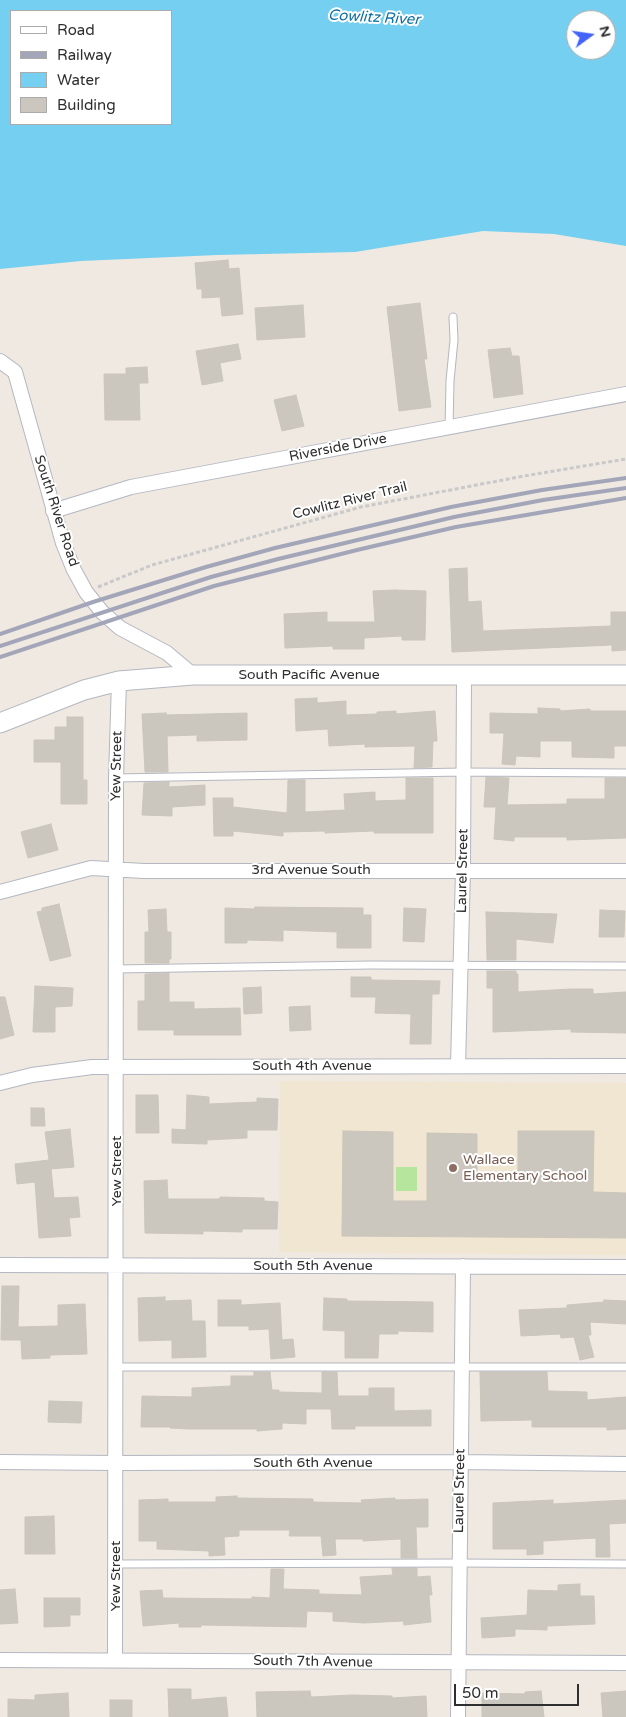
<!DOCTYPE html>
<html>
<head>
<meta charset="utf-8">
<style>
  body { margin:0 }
  #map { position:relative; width:626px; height:1717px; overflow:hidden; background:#efe9e1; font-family:"Varela Round",sans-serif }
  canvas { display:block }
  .legend { position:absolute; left:10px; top:10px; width:162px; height:115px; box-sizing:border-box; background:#fff; border:1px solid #ababab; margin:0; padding:6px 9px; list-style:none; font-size:15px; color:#2e2e2e }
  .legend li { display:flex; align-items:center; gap:10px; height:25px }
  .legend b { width:25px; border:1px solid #ababab }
  .north { position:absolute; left:566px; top:10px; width:50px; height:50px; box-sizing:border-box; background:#fff; border:1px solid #ababab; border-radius:50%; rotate:76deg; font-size:14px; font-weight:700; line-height:20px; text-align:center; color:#2e2e2e }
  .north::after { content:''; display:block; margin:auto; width:18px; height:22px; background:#4264fb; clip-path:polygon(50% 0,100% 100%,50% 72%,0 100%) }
  .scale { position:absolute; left:454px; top:1684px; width:125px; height:22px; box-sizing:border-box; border:2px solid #2e2e2e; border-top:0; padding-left:6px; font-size:15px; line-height:18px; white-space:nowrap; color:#2e2e2e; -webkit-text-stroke:4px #fff; paint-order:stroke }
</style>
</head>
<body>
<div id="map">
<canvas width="626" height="1717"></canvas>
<ul class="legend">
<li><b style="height:6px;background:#fff"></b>Road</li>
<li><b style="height:6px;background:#a3a6b8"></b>Railway</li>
<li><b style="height:14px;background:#75cff0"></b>Water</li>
<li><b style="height:14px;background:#cbc7bf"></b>Building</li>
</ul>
<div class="north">N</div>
<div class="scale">50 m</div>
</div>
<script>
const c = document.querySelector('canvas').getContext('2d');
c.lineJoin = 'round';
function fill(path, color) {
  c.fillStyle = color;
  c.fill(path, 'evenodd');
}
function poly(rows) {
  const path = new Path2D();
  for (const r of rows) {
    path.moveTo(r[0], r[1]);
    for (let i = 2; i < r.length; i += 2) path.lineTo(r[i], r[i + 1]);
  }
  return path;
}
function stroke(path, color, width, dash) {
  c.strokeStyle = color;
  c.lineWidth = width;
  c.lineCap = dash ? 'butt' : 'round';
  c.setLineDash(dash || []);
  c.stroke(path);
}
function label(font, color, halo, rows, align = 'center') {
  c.font = font + ' "Varela Round",sans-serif';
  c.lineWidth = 4;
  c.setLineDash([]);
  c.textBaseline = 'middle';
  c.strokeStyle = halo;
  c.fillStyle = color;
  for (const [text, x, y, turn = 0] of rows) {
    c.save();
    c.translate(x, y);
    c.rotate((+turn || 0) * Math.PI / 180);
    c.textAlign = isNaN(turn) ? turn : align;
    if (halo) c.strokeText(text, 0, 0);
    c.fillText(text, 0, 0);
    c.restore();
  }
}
fill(poly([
  [280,1081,626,1083,626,1255,279,1252]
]), '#f0e6d1');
fill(poly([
  [396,1167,417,1167,417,1191,396,1191]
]), '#b6e59e');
fill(poly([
  [0,0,626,0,626,246,554,234,483,231,355,252,217,255,81,261,0,269],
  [11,11,171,11,171,124,11,124],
  [576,20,606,20,606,50,576,50]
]), '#75cff0');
const building = poly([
  [228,260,229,269,239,268,243,314,222,316,220,297,202,298,202,289,197,289,195,263,228,260],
  [420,303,427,359,424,359,431,407,399,411,387,307,420,303],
  [303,305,305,337,257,340,255,308,303,305],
  [238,344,241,359,220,363,223,381,202,385,196,351,238,344],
  [510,348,512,356,519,356,523,394,494,398,488,350,510,348],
  [147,367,148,383,139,383,140,420,105,420,104,374,126,374,126,368,147,367],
  [296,395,304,426,282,431,274,400,296,395],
  [467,568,468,602,481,601,483,631,611,626,611,612,626,612,626,650,612,651,612,645,452,652,449,569,467,568],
  [395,590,426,591,425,640,402,640,402,636,364,638,364,649,333,649,333,646,285,648,284,614,327,612,327,622,375,622,373,591,395,590],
  [317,698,317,703,346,701,346,715,377,714,377,712,396,711,396,714,435,711,437,741,433,741,432,767,414,768,415,746,365,747,365,744,329,746,328,729,296,731,295,699,317,698],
  [538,708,560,709,560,711,590,709,590,711,626,711,626,746,614,746,614,758,572,757,572,741,540,741,540,757,516,756,515,765,502,764,504,733,490,733,490,713,538,714,538,708],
  [166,713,166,715,247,713,247,740,197,741,197,735,167,736,168,772,145,772,142,714,166,713],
  [67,717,83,717,83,780,87,780,87,804,61,804,61,762,34,762,34,740,55,740,55,727,67,727,67,717],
  [486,777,509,778,507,805,567,804,567,799,605,799,605,778,626,778,626,838,567,840,567,837,514,837,514,841,494,839,496,807,484,807,486,777],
  [406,778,433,778,433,833,374,833,374,831,325,833,325,831,283,832,283,836,233,831,233,836,214,836,213,798,233,798,233,807,287,813,288,780,305,780,305,812,345,810,344,794,375,792,375,801,406,800,406,778],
  [169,782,169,787,205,785,205,805,172,807,172,816,142,815,144,783,169,782],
  [51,824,58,850,28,858,21,832,51,824],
  [59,904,71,956,50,961,37,912,42,911,42,908,59,904],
  [255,907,363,908,363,915,371,915,371,948,337,948,337,932,283,930,283,941,247,940,247,943,225,943,225,908,255,909,255,907],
  [404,908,426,909,424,942,403,941,404,908],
  [166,909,167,932,171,932,171,959,169,959,169,963,145,963,145,932,149,932,148,910,166,909],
  [600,910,625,911,624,937,599,937,600,910],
  [486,912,557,914,553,943,516,939,516,960,487,960,486,912],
  [487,971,516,971,516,974,518,974,518,992,571,989,593,989,593,994,626,992,626,1033,571,1032,571,1029,493,1032,493,988,487,988,487,971],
  [169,973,169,1002,194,1002,194,1009,240,1008,241,1035,174,1035,174,1030,138,1030,138,1001,145,1001,145,974,169,973],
  [351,977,371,977,371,980,440,981,439,994,432,994,431,1044,410,1044,411,1014,375,1013,376,997,351,997,351,977],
  [35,986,73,988,72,1006,55,1007,55,1032,33,1032,35,986],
  [261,987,262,1013,244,1014,243,988,261,987],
  [0,997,5,997,14,1035,0,1039,0,997],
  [310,1006,311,1030,290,1031,289,1007,310,1006],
  [136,1095,158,1095,159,1133,136,1133,136,1095],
  [187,1095,209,1097,209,1104,257,1102,257,1098,278,1099,277,1130,247,1130,247,1138,207,1140,207,1144,172,1143,172,1129,186,1130,187,1095],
  [31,1108,44,1108,45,1126,31,1126,31,1108],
  [70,1129,74,1167,51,1169,54,1198,78,1197,80,1217,69,1218,71,1236,39,1238,35,1182,17,1184,15,1164,49,1160,45,1132,70,1129],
  [343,1131,393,1132,393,1201,427,1201,427,1133,477,1134,477,1173,518,1174,518,1131,594,1131,593,1192,626,1193,626,1238,342,1236,343,1131],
  [167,1180,168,1199,220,1199,220,1197,264,1198,264,1201,278,1202,277,1229,242,1229,242,1232,203,1231,203,1234,145,1233,144,1181,167,1180],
  [2,1286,19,1286,18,1327,58,1326,58,1305,85,1304,87,1354,50,1355,50,1358,22,1359,21,1340,1,1340,2,1286],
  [165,1297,165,1301,191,1300,192,1321,205,1321,206,1357,172,1358,172,1340,139,1341,138,1298,165,1297],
  [324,1298,347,1299,347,1301,433,1302,433,1332,398,1331,398,1334,379,1334,378,1358,345,1358,345,1331,323,1330,324,1298],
  [218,1300,241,1300,241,1305,280,1303,282,1340,293,1339,295,1357,271,1359,269,1329,249,1330,249,1326,218,1326,218,1300],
  [604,1300,626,1301,626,1324,590,1322,591,1335,588,1335,594,1357,580,1360,574,1337,561,1338,560,1334,521,1336,519,1310,567,1308,567,1305,604,1302,604,1300],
  [254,1372,270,1372,272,1390,279,1390,279,1392,322,1393,322,1372,337,1372,338,1396,369,1396,369,1388,394,1388,394,1411,431,1410,431,1426,355,1426,355,1429,332,1429,331,1409,306,1409,306,1424,282,1423,282,1429,257,1431,257,1429,188,1429,170,1428,170,1427,141,1427,142,1396,192,1397,192,1388,231,1386,231,1376,254,1376,254,1372],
  [480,1372,547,1372,548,1391,587,1392,587,1400,626,1397,626,1429,607,1430,607,1427,532,1427,532,1420,481,1421,480,1372],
  [49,1401,82,1402,81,1423,48,1422,49,1401],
  [237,1496,237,1498,313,1499,313,1502,362,1503,361,1500,395,1498,395,1500,428,1499,428,1527,416,1527,417,1558,401,1558,401,1539,363,1541,363,1539,335,1539,336,1555,323,1556,321,1536,289,1536,290,1530,239,1530,239,1536,224,1537,225,1555,209,1556,209,1551,157,1549,157,1541,139,1541,139,1500,168,1499,168,1502,216,1502,216,1497,237,1496],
  [553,1500,553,1504,626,1500,626,1523,609,1524,610,1557,596,1557,596,1538,543,1541,543,1554,527,1555,527,1549,493,1549,493,1503,553,1500],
  [54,1516,55,1554,25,1554,25,1517,54,1516],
  [392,1568,417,1568,417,1577,430,1576,432,1595,429,1595,431,1622,404,1625,403,1621,364,1623,333,1621,333,1612,307,1611,306,1627,201,1625,201,1627,179,1627,179,1623,143,1626,140,1591,162,1590,163,1598,252,1599,252,1597,270,1598,271,1569,284,1569,283,1589,319,1590,319,1594,362,1595,360,1577,393,1575,392,1568],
  [580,1584,580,1596,594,1596,595,1624,547,1626,547,1630,515,1629,515,1636,482,1638,481,1618,527,1615,528,1590,558,1591,558,1585,580,1584],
  [15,1589,18,1623,0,1624,0,1590,15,1589],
  [44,1598,80,1598,80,1615,70,1615,70,1626,44,1627,44,1598],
  [168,1689,191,1689,191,1700,226,1697,228,1717,169,1717,168,1689],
  [310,1691,311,1697,352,1695,392,1696,392,1698,426,1696,427,1717,257,1717,256,1692,310,1691],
  [541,1691,544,1717,482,1717,482,1693,525,1694,525,1692,541,1691],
  [626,1691,626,1717,603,1717,601,1693,626,1691],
  [68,1693,69,1717,8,1717,8,1699,35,1700,35,1695,68,1693],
  [110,1700,132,1700,132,1717,110,1717,110,1700]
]);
fill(building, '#cbc7bf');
stroke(building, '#cbc5ba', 1);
const lane = poly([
  [449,428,450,381,454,340,453,317],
  [116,778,463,772,626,773],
  [116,969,371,965,626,966],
  [116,1367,626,1367],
  [116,1564,458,1563,626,1564]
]);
const street = poly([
  [0,361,15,372,63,543,74,570,86,592,102,612,120,628,167,653,193,675],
  [53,511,131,487,626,394],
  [0,892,91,868,144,871,626,871],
  [458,1066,463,870,464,676],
  [0,1083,32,1075,92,1067,626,1066],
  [0,1265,626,1267],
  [0,1462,116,1463,460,1462,626,1464],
  [0,1660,626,1663],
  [115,1660,116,778,119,681],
  [458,1717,463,1266]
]);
const secondary = poly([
  [0,723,84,690,119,681,193,675,626,675]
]);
stroke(lane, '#b4b7c1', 9);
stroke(street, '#b4b7c1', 16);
stroke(secondary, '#b4b7c1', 21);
stroke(poly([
  [98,587,152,565,361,507,524,476,626,459]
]), '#c9c9c9', 3, [4, 2.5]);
stroke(lane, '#fff', 7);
stroke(street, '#fff', 14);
stroke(secondary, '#fff', 19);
stroke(poly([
  [0,634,93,602,206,567,275,548,451,507,542,490,626,478],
  [0,646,211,577,278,559,454,517,543,500,626,488],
  [0,657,214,586,357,550,456,527,626,498]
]), '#a3a6b8', 4);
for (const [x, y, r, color] of [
  [453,1168,5,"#8d6e63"]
]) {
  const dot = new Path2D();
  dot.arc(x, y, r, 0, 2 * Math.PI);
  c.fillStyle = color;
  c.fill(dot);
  stroke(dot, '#fff', 2);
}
label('14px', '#2e2e2e', '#fff', [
  ["Riverside Drive",338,448,-11],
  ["Cowlitz River Trail",350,501,-14],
  ["South River Road",56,511,72],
  ["South Pacific Avenue",309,675],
  ["Yew Street",117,766,-89],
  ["3rd Avenue South",311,870],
  ["Laurel Street",463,871,-89],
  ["South 4th Avenue",312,1066],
  ["Yew Street",117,1171,-90],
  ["South 5th Avenue",313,1266],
  ["South 6th Avenue",313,1463],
  ["Laurel Street",460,1491,-89],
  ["Yew Street",116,1576,-90],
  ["South 7th Avenue",313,1662,1]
]);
label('14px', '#785e54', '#fff', [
  ["Wallace",463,1160],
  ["Elementary School",463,1176]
], 'left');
label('italic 15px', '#0d6fa3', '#fff', [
  ["Cowlitz River",374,18,3]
]);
</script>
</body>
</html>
